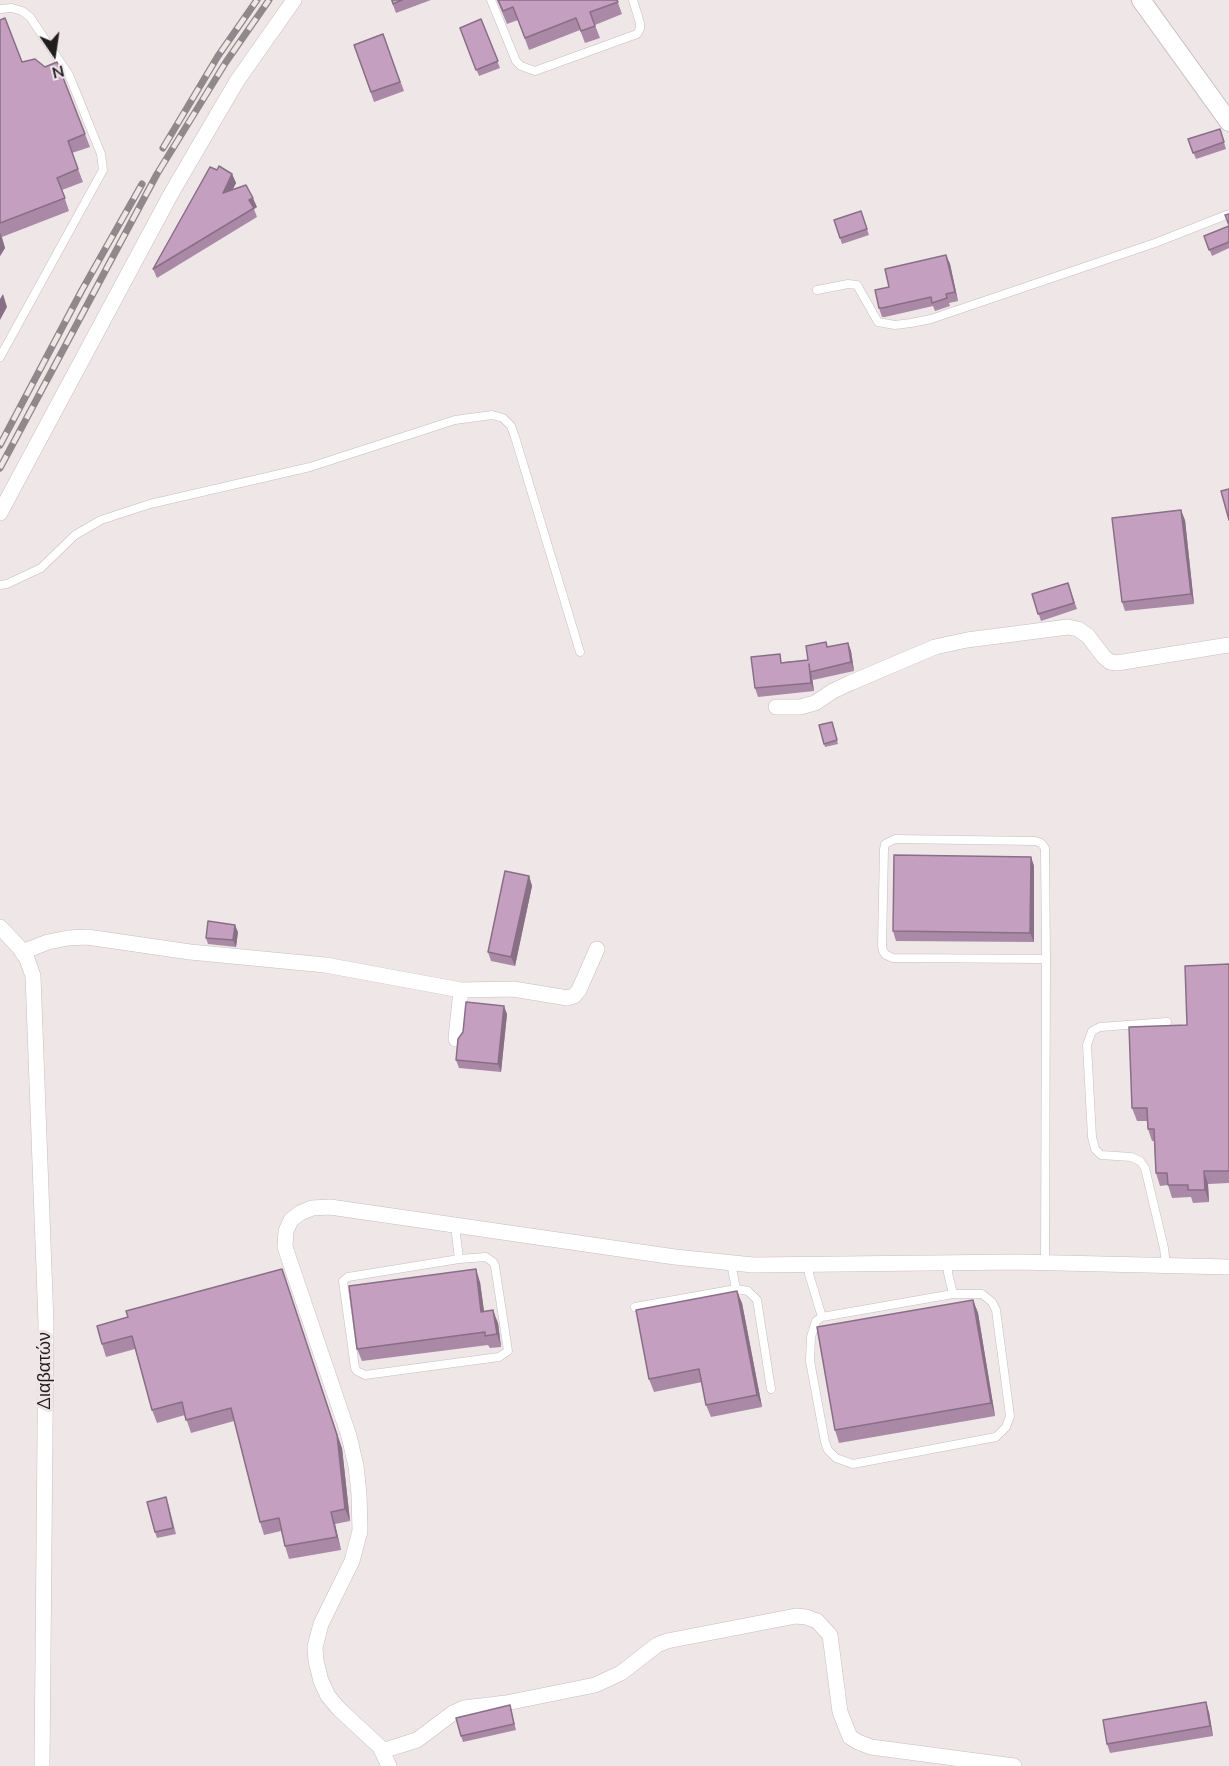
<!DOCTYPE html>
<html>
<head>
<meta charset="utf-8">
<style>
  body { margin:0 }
  #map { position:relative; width:1229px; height:1766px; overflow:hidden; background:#efe6e8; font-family:"Nunito Sans",sans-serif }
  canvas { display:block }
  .north { position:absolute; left:24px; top:24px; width:60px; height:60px; -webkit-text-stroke:4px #efe6e8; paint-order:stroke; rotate:167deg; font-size:16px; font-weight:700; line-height:24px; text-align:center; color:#221e1f }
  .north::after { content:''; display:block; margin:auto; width:21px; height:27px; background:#221e1f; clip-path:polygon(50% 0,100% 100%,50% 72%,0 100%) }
</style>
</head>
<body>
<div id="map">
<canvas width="1229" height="1766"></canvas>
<div class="north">N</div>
</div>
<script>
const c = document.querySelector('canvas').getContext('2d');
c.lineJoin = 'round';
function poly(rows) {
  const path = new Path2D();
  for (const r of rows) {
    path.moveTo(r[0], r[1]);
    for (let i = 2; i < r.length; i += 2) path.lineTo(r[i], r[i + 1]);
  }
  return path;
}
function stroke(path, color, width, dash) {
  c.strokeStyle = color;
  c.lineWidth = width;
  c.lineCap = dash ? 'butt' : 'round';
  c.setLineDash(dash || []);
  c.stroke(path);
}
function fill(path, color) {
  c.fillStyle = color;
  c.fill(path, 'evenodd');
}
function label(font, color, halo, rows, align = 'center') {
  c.font = font + ' "Nunito Sans",sans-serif';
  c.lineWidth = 6;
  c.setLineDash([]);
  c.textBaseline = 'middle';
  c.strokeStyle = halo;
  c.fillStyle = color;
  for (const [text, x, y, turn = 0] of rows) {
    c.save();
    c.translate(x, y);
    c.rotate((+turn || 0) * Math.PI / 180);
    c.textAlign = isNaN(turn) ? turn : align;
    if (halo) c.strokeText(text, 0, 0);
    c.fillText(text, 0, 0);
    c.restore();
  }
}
const service = poly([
  [491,0,516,61,521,66,535,71,637,34,640,29,640,23,633,0],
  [0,9,12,8,22,11,30,17,69,75,101,154,103,170,0,357],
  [817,290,848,284,857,285,878,322,895,325,911,323,931,319,1155,243,1229,214],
  [0,585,7,584,41,568,75,535,101,520,150,504,310,467,455,420,492,415,503,418,511,426,515,437,580,652],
  [457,1225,456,1234,459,1259,486,1257,493,1262,495,1266,508,1351,499,1357,365,1375,357,1371,355,1368,343,1281,348,1277,459,1259],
  [948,1262,948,1273,953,1294,982,1294,992,1302,996,1310,1010,1416,1006,1427,996,1437,853,1464,836,1458,828,1450,825,1442,810,1361,811,1337,816,1321,822,1317,953,1294],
  [1045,1262,1046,959,1045,848,1041,843,1035,841,895,839,885,844,884,849,882,946,883,951,886,955,893,958,1046,959],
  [731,1263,736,1289,748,1291,757,1300,771,1389],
  [809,1264,809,1274,822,1317],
  [1166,1265,1164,1248,1145,1168,1140,1161,1131,1157,1101,1155,1095,1149,1092,1137,1087,1045,1092,1031,1100,1027,1167,1022],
  [635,1307,736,1289]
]);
const minor = poly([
  [0,513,172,192,237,81,294,0],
  [776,707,800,707,815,703,833,691,850,683,935,647,967,640,1068,627,1078,629,1088,636,1104,657,1110,662,1117,663,1229,645],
  [0,927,18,946,27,959,33,976,46,1323,42,1766],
  [22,952,48,942,68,938,87,937,190,952,325,965,461,990,513,989,568,998,574,996,579,990,597,949],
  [456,1039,461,990],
  [382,1751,417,1740,453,1713,464,1708,506,1703,595,1685,621,1673,657,1645,667,1641,796,1616,806,1617,817,1621,830,1635,840,1712,850,1737,858,1742,871,1747,1014,1766],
  [389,1766,380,1747,339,1709,328,1696,321,1681,316,1661,315,1647,321,1624,352,1561,360,1531,359,1494,356,1466,349,1436,285,1247,286,1231,291,1220,300,1213,312,1208,330,1207,675,1257,753,1265,1018,1262,1229,1267]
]);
const tertiary = poly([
  [1141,0,1229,122]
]);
stroke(service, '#c6bdc0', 9);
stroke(minor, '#c6bdc0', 16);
stroke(tertiary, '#c6bdc0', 20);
stroke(service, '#fff', 8);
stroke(minor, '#fff', 15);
stroke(tertiary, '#fff', 18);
const rail = poly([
  [163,148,218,56,257,0],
  [0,445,82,290,142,184],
  [0,468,157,174,226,62,269,0]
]);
stroke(rail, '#90898b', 7);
stroke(rail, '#efe6e8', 4.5, [14]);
fill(poly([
  [391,0,431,0,396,13],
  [497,0,617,0,622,14,595,25,600,38,585,43,580,30,529,50,518,20,507,24],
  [481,19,500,68,479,76,460,28],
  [0,20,22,62,45,67,57,62,90,147,72,153,83,182,62,190,69,211,2,237,5,248,0,256],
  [383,34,404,91,374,102,354,45],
  [1220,129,1226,149,1196,159,1188,139],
  [217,170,232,174,236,183,233,189,257,207,254,209,257,217,157,278,153,269],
  [861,211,869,235,842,244,834,220],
  [1229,226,1229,248,1212,256,1204,236],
  [946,255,950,264,958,301,949,303,950,306,935,311,933,306,885,317,882,317,879,308,889,287],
  [1185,520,1194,604,1125,611,1122,602],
  [1068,583,1077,609,1041,621,1032,594],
  [848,643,851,651,854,671,813,680,812,677,814,691,758,697,755,688,783,662,808,660,828,647],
  [832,722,838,744,825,747,819,725],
  [1031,857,1034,866,1034,942,896,941,893,931],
  [529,876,532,886,515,966,491,961,488,952],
  [238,932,236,947,208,944,206,938],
  [1229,964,1229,1183,1208,1184,1209,1202,1193,1203,1191,1197,1172,1198,1168,1185,1160,1186,1156,1173,1154,1141,1152,1141,1148,1129,1147,1121,1137,1121,1132,1108,1187,1025],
  [507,1014,501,1072,459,1068,456,1060],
  [480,1282,484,1312,498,1323,501,1347,490,1348,488,1345,362,1361,357,1349],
  [973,1300,978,1313,995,1416,839,1443,835,1430],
  [742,1303,762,1407,711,1417,706,1405,702,1382,654,1392,649,1379],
  [128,1317,342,1448,350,1521,335,1524,341,1550,289,1559,285,1546,281,1531,264,1535,260,1522,234,1421,191,1433,185,1415,157,1423,152,1410,135,1349,106,1357,102,1344],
  [168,1503,176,1534,157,1538,155,1532],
  [510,1705,516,1730,463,1742,461,1736],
  [1209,1712,1213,1736,1110,1753,1107,1744]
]), '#a989a5');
fill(poly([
  [232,174,236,183,226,202,223,193],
  [253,198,257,207,254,209,249,200],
  [0,232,5,248,0,256],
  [946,255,950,264,958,301,955,292],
  [3,294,7,307,0,320,0,299],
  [1181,510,1185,520,1194,604,1191,594],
  [848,643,851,651,854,671,851,662],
  [809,664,812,677,814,691,811,683],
  [1031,857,1034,866,1034,942,1030,933],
  [529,876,532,886,515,966,511,957],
  [235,925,238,932,236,947,233,940],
  [504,1006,507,1014,501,1072,498,1064],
  [1204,1171,1208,1184,1209,1202,1205,1190],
  [476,1269,480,1282,486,1325,481,1312],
  [286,1282,342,1448,350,1521,345,1509],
  [737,1291,742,1303,762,1407,757,1395],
  [973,1300,978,1313,995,1416,991,1403],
  [493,1310,498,1323,501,1347,497,1334],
  [331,1512,335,1524,341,1550,337,1537],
  [1206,1702,1209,1712,1213,1736,1210,1726]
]), '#896f86');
const building = poly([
  [392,0,402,0,393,4,392,0],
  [498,0,617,0,618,2,590,12,595,26,581,31,576,18,525,38,513,7,503,11,498,0],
  [5,18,22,62,35,59,45,67,57,62,85,134,68,141,78,169,57,178,65,198,0,223,0,20,5,18],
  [481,19,498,61,476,70,460,28,481,19],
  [383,34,400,82,371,92,354,45,383,34],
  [1220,129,1224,142,1193,153,1188,139,1220,129],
  [219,166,232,174,223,193,246,185,253,198,249,200,254,208,153,269,210,167,217,170,219,166],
  [861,211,867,229,840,238,834,220,861,211],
  [1229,214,1229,225,1225,215,1229,214],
  [1229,226,1229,242,1209,250,1204,236,1229,226],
  [946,255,955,292,946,294,947,298,932,303,931,297,882,308,879,308,875,290,889,287,885,269,946,255],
  [1229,489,1229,520,1221,491,1229,489],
  [1181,510,1191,594,1122,602,1112,518,1181,510],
  [1068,583,1074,603,1038,614,1032,594,1068,583],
  [826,642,827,647,848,643,851,662,810,672,809,664,811,683,755,688,751,657,780,654,781,663,808,660,806,646,826,642],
  [832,722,837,740,824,744,819,725,832,722],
  [894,855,1031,857,1030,933,893,931,894,855],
  [505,871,529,876,511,957,488,952,505,871],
  [208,921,235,925,233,940,206,938,208,921],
  [1229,964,1229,1171,1204,1171,1205,1190,1188,1190,1188,1185,1168,1185,1167,1173,1156,1173,1154,1129,1148,1129,1147,1108,1132,1108,1129,1027,1187,1025,1185,966,1229,964],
  [466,1002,504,1006,498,1064,456,1060,458,1039,463,1032,466,1002],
  [282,1269,337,1435,345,1509,331,1512,337,1537,285,1546,279,1518,260,1522,231,1408,186,1420,182,1402,152,1410,132,1336,102,1344,97,1326,128,1317,126,1311,282,1269],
  [476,1269,481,1312,493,1310,497,1334,485,1336,485,1332,357,1349,349,1286,476,1269],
  [737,1291,757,1395,706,1405,699,1369,649,1379,636,1310,737,1291],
  [973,1300,991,1403,835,1430,817,1327,973,1300],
  [166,1497,173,1528,155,1532,147,1502,166,1497],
  [1206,1702,1210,1726,1107,1744,1103,1720,1206,1702],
  [510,1705,514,1724,461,1736,456,1718,510,1705]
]);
fill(building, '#c49fc0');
stroke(building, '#896f86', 1.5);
label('18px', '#221e1f', '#efe6e8', [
  ["Διαβατών",46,1371,-90]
]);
</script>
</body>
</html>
